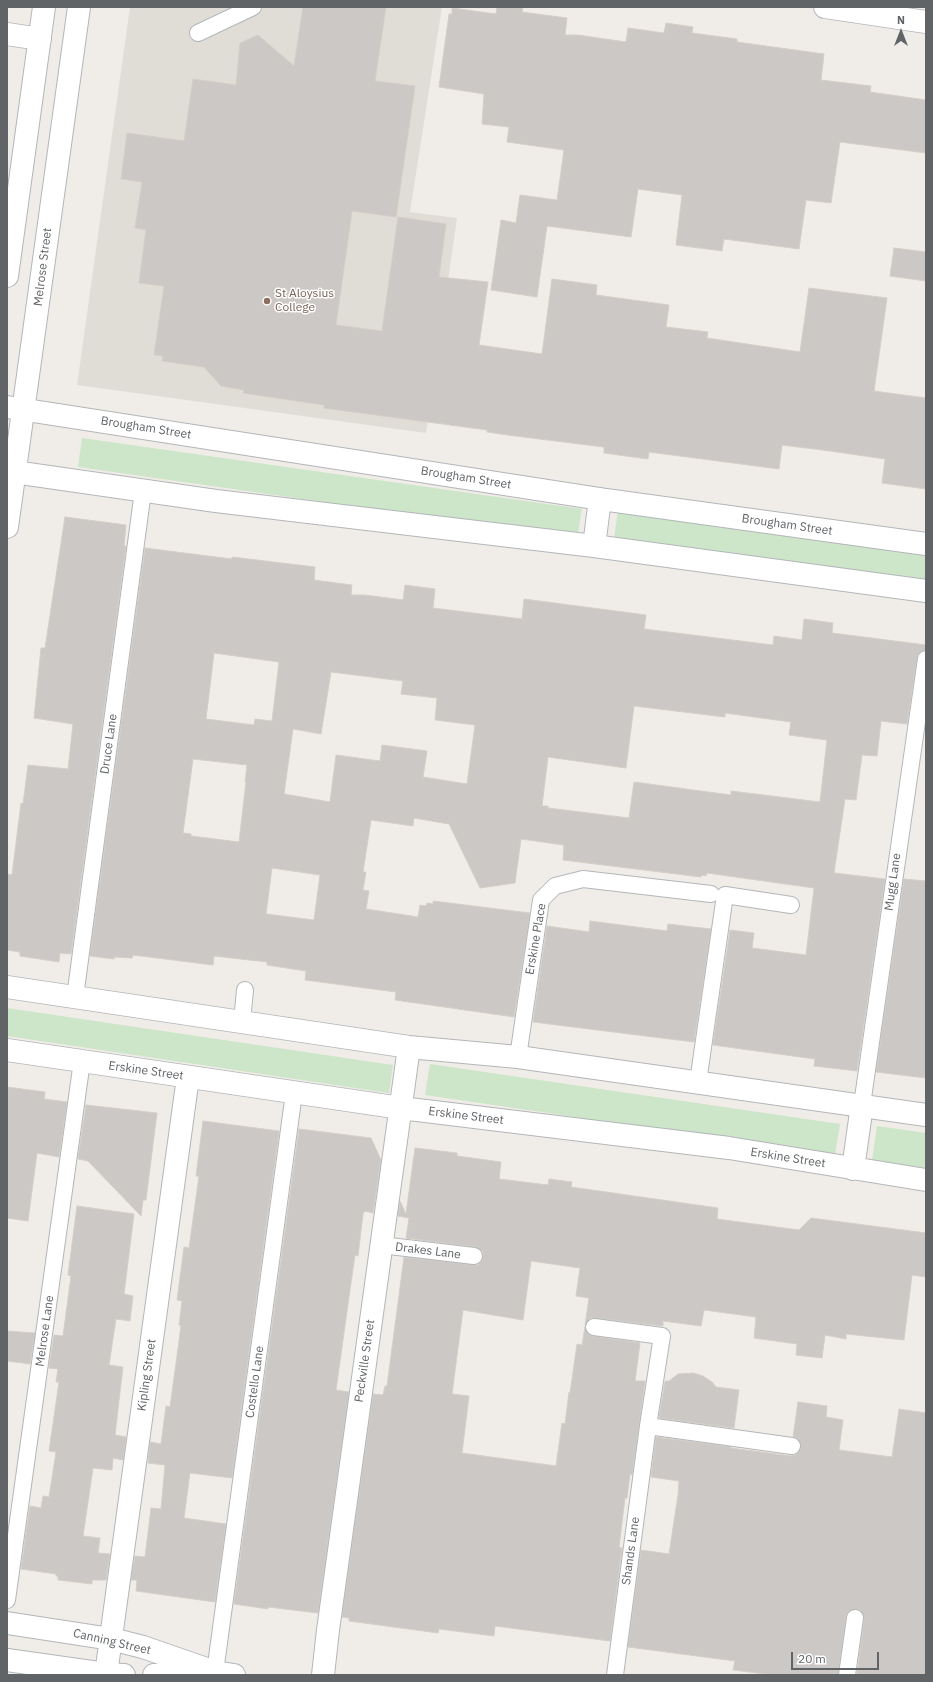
<!DOCTYPE html>
<html>
<head>
<meta charset="utf-8">
<style>
  body { margin:0 }
  #map { position:relative; width:933px; height:1682px; overflow:hidden; background:#f0ede9; font-family:"IBM Plex Sans",sans-serif }
  canvas { display:block }
  .frame { position:absolute; inset:0; border:8px solid #606467; pointer-events:none }
  .north { position:absolute; left:881px; top:12px; width:40px; height:40px; -webkit-text-stroke:3px #fff; paint-order:stroke; rotate:0deg; font-size:11px; font-weight:700; line-height:16px; text-align:center; color:#606467 }
  .north::after { content:''; display:block; margin:auto; width:14px; height:18px; background:#606467; clip-path:polygon(50% 0,100% 100%,50% 72%,0 100%) }
  .scale { position:absolute; left:791px; top:1652px; width:88px; height:18px; box-sizing:border-box; border:2px solid #606467; border-top:0; padding-left:5px; font-size:12px; line-height:14px; white-space:nowrap; color:#606467; -webkit-text-stroke:3px #fff; paint-order:stroke }
</style>
</head>
<body>
<div id="map">
<canvas width="933" height="1682"></canvas>
<div class="frame"></div>
<div class="north">N</div>
<div class="scale">20 m</div>
</div>
<script>
const c = document.querySelector('canvas').getContext('2d');
c.lineJoin = 'round';
function fill(path, color) {
  c.fillStyle = color;
  c.fill(path, 'evenodd');
}
function poly(rows) {
  const path = new Path2D();
  for (const r of rows) {
    path.moveTo(r[0], r[1]);
    for (let i = 2; i < r.length; i += 2) path.lineTo(r[i], r[i + 1]);
  }
  return path;
}
function stroke(path, color, width, dash) {
  c.strokeStyle = color;
  c.lineWidth = width;
  c.lineCap = dash ? 'butt' : 'round';
  c.setLineDash(dash || []);
  c.stroke(path);
}
function label(font, color, halo, rows, align = 'center') {
  c.font = font + ' "IBM Plex Sans",sans-serif';
  c.lineWidth = 3;
  c.setLineDash([]);
  c.textBaseline = 'middle';
  c.strokeStyle = halo;
  c.fillStyle = color;
  for (const [text, x, y, turn = 0] of rows) {
    c.save();
    c.translate(x, y);
    c.rotate((+turn || 0) * Math.PI / 180);
    c.textAlign = isNaN(turn) ? turn : align;
    if (halo) c.strokeText(text, 0, 0);
    c.fillText(text, 0, 0);
    c.restore();
  }
}
fill(poly([
  [130,7,442,7,410,212,457,218,426,433,77,385]
]), '#e0ddd7');
fill(poly([
  [82,438,582,509,577,538,78,467],
  [618,510,926,555,926,585,614,539],
  [7,1008,393,1065,389,1093,7,1036],
  [430,1064,840,1124,835,1155,425,1095],
  [877,1126,926,1133,926,1168,872,1160]
]), '#cde5c8');
const building = poly([
  [303,7,386,7,375,81,415,86,396,217,352,211,336,325,382,331,398,217,446,224,439,277,488,282,479,345,542,354,552,279,597,285,596,295,669,305,666,327,708,332,707,338,800,352,809,288,887,298,874,391,926,398,926,489,882,483,885,459,830,451,782,445,779,469,649,452,648,459,604,453,604,447,515,436,487,432,487,430,324,408,324,405,243,393,244,390,221,386,204,367,162,361,163,356,154,355,164,286,139,283,146,230,135,228,142,182,121,179,127,133,184,141,193,79,236,85,240,43,258,35,294,66,303,7],
  [497,7,523,7,522,12,567,18,565,35,578,35,626,42,628,28,664,33,666,23,693,27,692,33,737,39,737,42,824,54,821,80,871,86,870,92,926,100,926,153,840,142,831,203,806,200,799,249,724,239,722,251,676,245,682,195,638,189,631,237,547,226,537,297,491,290,501,220,516,223,520,195,557,200,564,150,507,142,509,127,482,124,484,94,439,87,449,14,452,14,452,8,496,14,497,7],
  [894,248,926,252,926,281,890,276,894,248],
  [65,517,126,525,124,546,126,546,71,954,60,953,59,962,20,956,20,952,7,950,7,874,12,875,21,803,23,804,28,765,68,769,73,724,34,718,41,648,45,648,65,517],
  [145,548,232,559,232,557,315,567,314,580,352,585,351,595,365,595,403,600,405,585,435,589,433,608,522,619,524,599,646,615,644,629,773,645,774,636,802,640,804,619,833,623,832,633,926,645,926,650,919,653,917,658,907,724,881,721,877,756,862,755,856,800,845,799,834,873,885,879,857,1071,814,1066,815,1059,713,1045,730,930,754,933,752,948,806,955,814,888,707,873,706,876,701,875,701,877,563,860,564,845,521,839,515,883,480,888,449,824,414,818,413,826,371,820,363,872,366,872,363,890,369,891,366,909,418,917,420,905,426,906,427,903,433,904,433,901,530,913,514,1017,395,1000,396,992,305,980,306,971,267,965,267,962,214,956,213,965,133,955,132,958,114,957,114,959,90,956,145,548],
  [214,653,279,662,272,721,255,719,254,725,206,719,214,653],
  [331,672,403,681,401,694,437,698,435,720,475,725,467,784,423,777,427,751,382,745,380,761,336,755,330,802,284,794,293,729,321,734,331,672],
  [634,706,725,717,725,713,791,722,789,735,827,740,820,802,731,791,731,795,634,782,629,818,548,808,548,806,542,806,548,757,626,768,634,706],
  [193,759,247,765,245,782,246,782,239,842,191,836,191,834,183,833,193,759],
  [272,868,320,875,314,920,266,914,272,868],
  [904,879,926,881,926,1078,876,1072,904,879],
  [590,921,667,931,668,924,711,929,694,1042,533,1022,547,926,589,932,590,921],
  [7,1087,45,1092,44,1099,67,1102,59,1157,37,1153,28,1221,7,1218,7,1087],
  [86,1105,157,1113,146,1200,143,1200,141,1216,88,1161,78,1159,86,1105],
  [203,1121,279,1131,232,1478,190,1473,184,1518,226,1524,215,1602,136,1591,137,1580,131,1580,135,1556,145,1557,151,1508,161,1509,165,1465,148,1463,150,1442,161,1444,166,1406,170,1407,181,1326,179,1325,182,1301,177,1300,184,1247,189,1248,199,1176,196,1176,203,1121],
  [299,1129,371,1138,381,1160,373,1213,365,1211,363,1214,358,1256,355,1255,349,1297,336,1390,349,1392,318,1613,268,1607,268,1609,234,1604,299,1129],
  [415,1148,457,1153,457,1156,501,1162,499,1179,548,1185,549,1179,572,1182,571,1187,718,1208,717,1219,799,1230,811,1218,926,1233,926,1277,912,1275,904,1340,846,1334,846,1339,825,1335,822,1358,796,1355,797,1344,754,1338,756,1317,704,1310,701,1326,663,1321,663,1326,595,1318,590,1318,585,1325,589,1298,576,1296,580,1268,531,1261,523,1320,463,1310,452,1394,469,1396,462,1453,556,1466,562,1423,565,1424,569,1392,570,1393,577,1344,582,1345,585,1327,588,1334,592,1336,640,1343,635,1381,645,1381,632,1475,630,1474,627,1498,625,1498,619,1547,622,1548,610,1641,495,1626,494,1636,439,1629,438,1633,349,1621,349,1618,342,1617,373,1394,383,1395,385,1386,387,1386,404,1257,473,1265,478,1265,483,1258,483,1252,476,1247,406,1238,409,1218,398,1216,400,1201,406,1214,415,1148],
  [77,1206,134,1214,124,1294,133,1296,130,1321,116,1319,109,1365,123,1367,115,1435,126,1437,123,1460,113,1458,112,1470,93,1468,83,1536,100,1538,98,1553,110,1554,106,1580,92,1580,92,1584,58,1580,58,1576,56,1576,56,1574,21,1569,30,1506,41,1508,43,1496,49,1497,56,1452,49,1451,59,1382,56,1382,58,1369,49,1368,54,1335,63,1336,71,1276,68,1275,77,1206],
  [7,1331,35,1333,30,1364,7,1361,7,1331],
  [693,1373,703,1376,712,1382,716,1387,739,1390,734,1428,659,1418,665,1381,669,1381,678,1374,693,1373],
  [798,1402,827,1406,826,1417,843,1420,839,1450,892,1457,899,1409,926,1413,926,1675,857,1675,864,1619,861,1611,856,1609,848,1612,846,1617,838,1675,773,1675,733,1670,735,1661,628,1647,641,1550,669,1554,678,1495,679,1481,651,1477,656,1437,731,1447,731,1448,791,1456,795,1455,799,1452,801,1447,798,1439,793,1437,798,1402]
]);
fill(building, '#ccc8c5');
stroke(building, '#d5cec7', 1);
const lane = poly([
  [198,33,253,7],
  [75,997,143,491],
  [242,1022,245,990],
  [518,1057,541,900,555,886,583,879,711,894],
  [698,1082,725,895,791,905],
  [862,1105,926,659],
  [381,1245,474,1256],
  [594,1327,662,1336,648,1426],
  [7,1600,82,1061],
  [215,1672,294,1093],
  [615,1675,648,1426,792,1446],
  [847,1675,855,1618]
]);
const street = poly([
  [825,7,926,22],
  [7,34,40,39],
  [7,276,44,7],
  [7,407,600,499,926,544],
  [7,471,216,501,594,546,926,591],
  [7,527,79,7],
  [594,546,600,499],
  [7,987,409,1047,518,1057,926,1115],
  [7,1050,401,1108,729,1148,926,1180],
  [853,1169,862,1105],
  [7,1623,111,1639,143,1647,215,1672,234,1675],
  [7,1660,106,1674,124,1675],
  [106,1674,188,1077],
  [154,1675,202,1673],
  [323,1675,328,1630,409,1047]
]);
stroke(lane, '#b3b6b9', 18);
stroke(street, '#b3b6b9', 24);
stroke(lane, '#fff', 16);
stroke(street, '#fff', 22);
for (const [x, y, r, color] of [
  [267,301,4,"#8d6e63"]
]) {
  const dot = new Path2D();
  dot.arc(x, y, r, 0, 2 * Math.PI);
  c.fillStyle = color;
  c.fill(dot);
  stroke(dot, '#fff', 1.5);
}
label('12px', '#606467', '#fff', [
  ["Melrose Street",43,267,-83],
  ["Brougham Street",146,428,9],
  ["Brougham Street",466,478,9],
  ["Brougham Street",787,525,8],
  ["Druce Lane",109,744,-82],
  ["Mugg Lane",893,882,-82],
  ["Erskine Place",536,939,-80],
  ["Erskine Street",146,1071,8],
  ["Erskine Street",466,1116,7],
  ["Erskine Street",788,1158,9],
  ["Drakes Lane",428,1251,7],
  ["Melrose Lane",45,1331,-82],
  ["Peckville Street",365,1361,-82],
  ["Kipling Street",147,1375,-82],
  ["Costello Lane",255,1382,-82],
  ["Shands Lane",631,1551,-82],
  ["Canning Street",112,1642,13]
]);
label('12px', '#785e54', '#fff', [
  ["St Aloysius",275,294],
  ["College",275,308]
], 'left');
</script>
</body>
</html>
